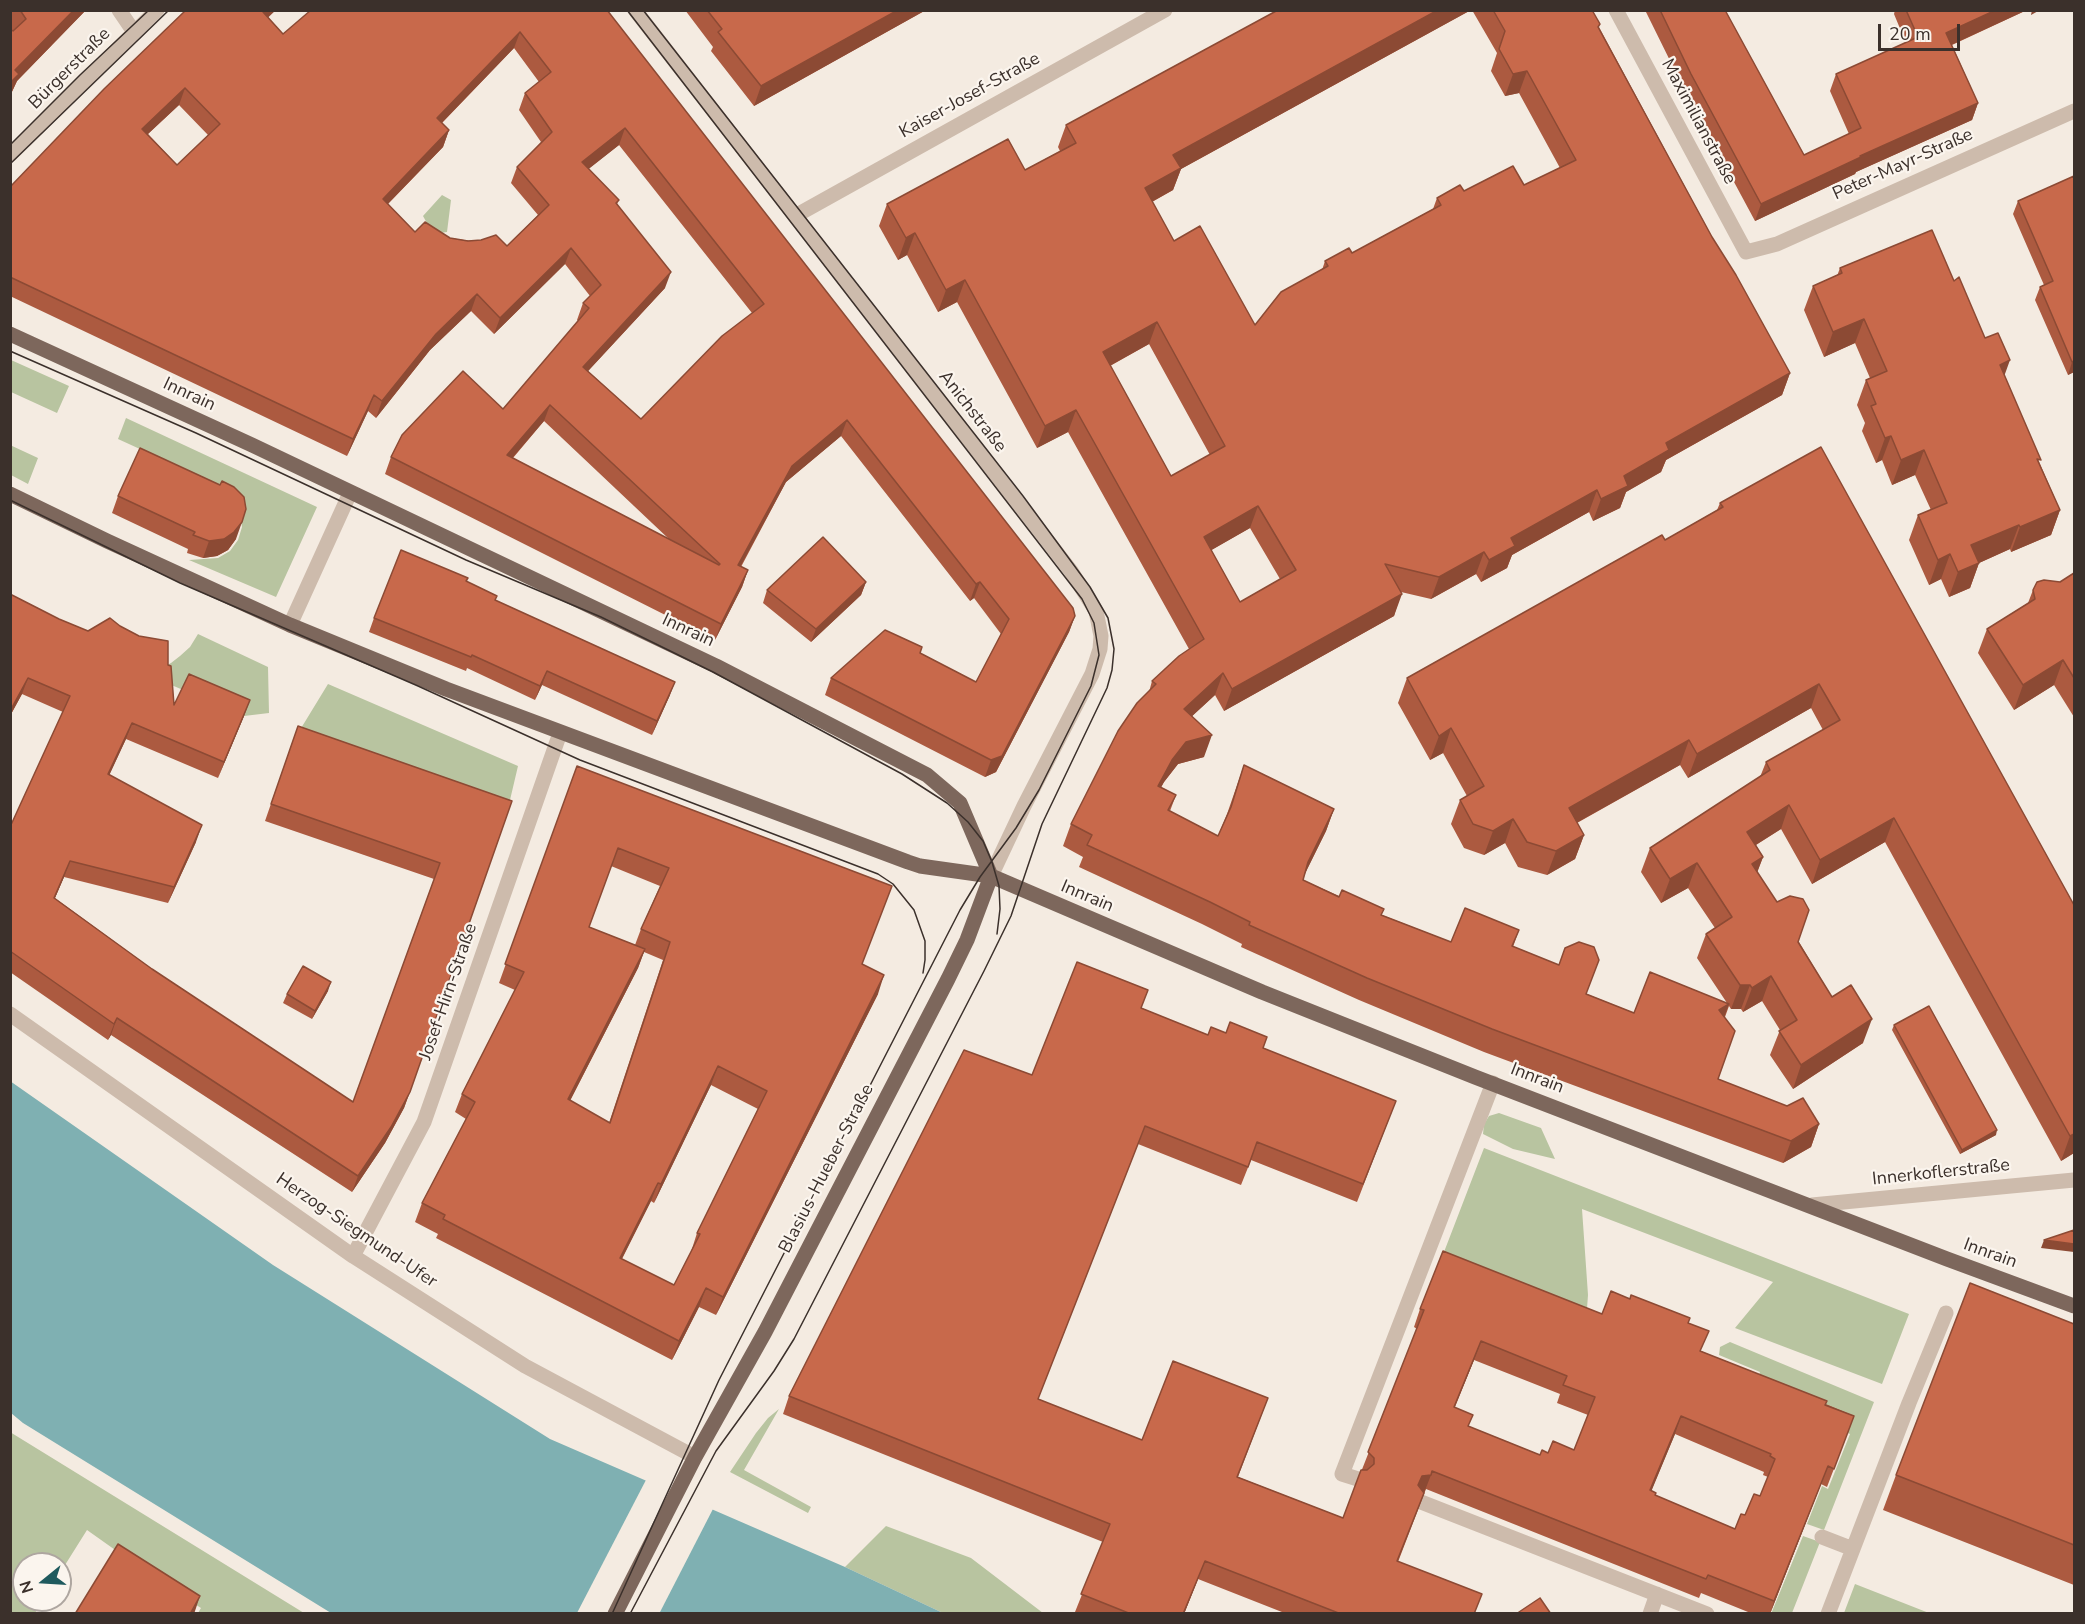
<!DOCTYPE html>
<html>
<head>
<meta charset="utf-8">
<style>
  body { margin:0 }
  #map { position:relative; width:2085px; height:1624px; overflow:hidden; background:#f4ebe1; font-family:"Nunito Sans",sans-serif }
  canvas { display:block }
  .frame { position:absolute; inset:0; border:12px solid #3b302b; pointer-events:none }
  .north { position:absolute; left:12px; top:1552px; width:60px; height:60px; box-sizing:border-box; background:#fbf5ee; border:2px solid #aea6a0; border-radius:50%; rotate:252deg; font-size:16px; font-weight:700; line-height:24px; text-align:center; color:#3b302b }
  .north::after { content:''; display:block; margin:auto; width:21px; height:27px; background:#1f5a5e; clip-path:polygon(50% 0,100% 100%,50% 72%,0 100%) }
  .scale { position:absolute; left:1878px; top:24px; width:82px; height:27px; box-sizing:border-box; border:3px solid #3b302b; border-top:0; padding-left:8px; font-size:18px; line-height:21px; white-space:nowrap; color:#3b302b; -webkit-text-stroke:4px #fbf5ee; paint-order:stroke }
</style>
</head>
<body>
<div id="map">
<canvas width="2085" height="1624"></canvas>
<div class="frame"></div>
<div class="north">N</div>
<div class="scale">20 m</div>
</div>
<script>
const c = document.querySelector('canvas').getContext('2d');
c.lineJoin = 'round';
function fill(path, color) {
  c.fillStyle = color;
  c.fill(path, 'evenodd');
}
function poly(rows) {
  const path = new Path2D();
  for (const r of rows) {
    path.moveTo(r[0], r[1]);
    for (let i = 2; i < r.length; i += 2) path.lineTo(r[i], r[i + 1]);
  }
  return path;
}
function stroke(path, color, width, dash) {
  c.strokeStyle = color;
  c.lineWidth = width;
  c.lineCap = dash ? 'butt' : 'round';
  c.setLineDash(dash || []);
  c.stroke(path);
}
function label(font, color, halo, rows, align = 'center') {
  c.font = font + ' "Nunito Sans",sans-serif';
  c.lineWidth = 4.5;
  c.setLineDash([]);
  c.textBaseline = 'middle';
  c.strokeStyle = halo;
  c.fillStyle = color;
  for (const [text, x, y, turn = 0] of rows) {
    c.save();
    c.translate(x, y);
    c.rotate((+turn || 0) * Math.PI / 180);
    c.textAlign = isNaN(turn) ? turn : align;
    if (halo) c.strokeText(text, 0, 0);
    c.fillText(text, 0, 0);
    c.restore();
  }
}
fill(poly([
  [442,195,451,200,447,232,433,234,423,216],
  [11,360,69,386,57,413,11,392],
  [126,418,317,507,276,597,189,560,218,558,230,551,238,540,242,527,240,514,153,455,118,439],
  [10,445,38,458,28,484,11,475],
  [198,634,268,667,269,713,244,716,148,675,171,663,180,656,190,647],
  [328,684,518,766,506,817,292,743],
  [1499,1113,1541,1128,1555,1159,1513,1149,1483,1134,1484,1124,1489,1116],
  [1484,1148,1909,1314,1882,1384,1735,1328,1773,1282,1582,1209,1588,1295,1586,1322,1439,1265],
  [1730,1342,1874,1402,1824,1530,1807,1524,1822,1486,1828,1489,1850,1434,1754,1392,1760,1372,1719,1355,1720,1347],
  [779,1409,744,1470,811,1507,808,1513,730,1472,756,1433,768,1418],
  [10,1432,304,1613,198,1613,201,1608,166,1586,87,1530,60,1573,60,1564,24,1564,24,1600,43,1600,35,1613,11,1613],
  [886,1526,971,1558,1043,1613,943,1613,845,1567],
  [1803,1536,1820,1542,1792,1613,1771,1614],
  [1855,1584,1929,1613,1844,1613]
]), '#b8c4a0');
fill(poly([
  [10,1081,273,1265,550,1439,845,1567,943,1613,331,1613,23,1423,11,1413]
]), '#7fb0b2');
fill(poly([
  [647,1478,714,1507,659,1614,577,1613]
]), '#f4ebe1');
stroke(poly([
  [119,10,134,32],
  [635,10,1071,571,1096,611,1101,636,1100,649,1092,674,1024,806,991,876],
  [1616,10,1746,252,1777,244,2074,111],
  [10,155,157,10],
  [795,216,1165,10],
  [290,625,350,493],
  [10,1014,353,1256,525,1366,695,1457],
  [1812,1205,2074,1180],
  [353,1256,424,1122,560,733],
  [1358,1479,1342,1474,1493,1083],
  [1421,1502,1707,1614],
  [1822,1537,1853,1549],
  [1650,1614,1657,1594],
  [1828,1614,1909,1403,1946,1313]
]), '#cdbbac', 15);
stroke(poly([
  [10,334,252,445,716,666,927,775,960,803,991,876],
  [10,494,107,541,290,625,446,689,908,862,920,866,991,876,1262,992,1475,1077,1947,1259,2074,1306],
  [615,1614,695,1457,765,1332,948,979,967,940,991,876]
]), '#7d675c', 15);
stroke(poly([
  [10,145,80,75,149,10],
  [10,164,169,10],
  [10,351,196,433,466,560,601,617,713,672,902,774,947,803,968,822,983,841,992,862,999,886,1000,909,997,934],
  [10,500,180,583,418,686,580,760,878,874,893,884,914,910,925,941,925,960,923,973],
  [612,1614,719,1380,960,910,980,877,1016,828,1039,790,1091,686,1099,655,1094,623,1082,599,627,10],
  [630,1614,716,1451,774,1371,794,1339,984,971,1011,916,1042,824,1107,688,1112,670,1114,649,1108,618,1090,587,1023,496,643,10]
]), '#3b302b', 1.5);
fill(poly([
  [10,10,86,10,17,81,10,96],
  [607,10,1075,616,1069,632,996,772,985,777,825,695,831,678,920,653,976,682,1001,634,974,598,970,601,841,436,786,482,741,567,748,570,742,587,715,640,385,474,391,457,503,409,578,321,577,320,583,303,590,296,565,264,494,334,471,311,430,350,376,418,368,411,347,456,10,296,10,187,268,17,283,34],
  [514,48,539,82,525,93,519,110,541,142,517,167,511,183,538,215,507,246,450,238,415,232,388,204,443,147,449,130,442,123],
  [179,105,208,135,177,165,148,134],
  [619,145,752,313,641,419,588,371,665,288,617,204,619,200,588,169],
  [544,421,670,540,513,458],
  [685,10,926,10,754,106,711,51,713,47],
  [1278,10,1471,10,1181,169,1173,190,1152,202,1174,241,1255,325,1322,270,1325,261,1352,253,1433,209,1437,198,1464,191,1524,185,1560,168,1519,93,1505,96,1491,71,1497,53,1472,10,1592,10,1599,27,1712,237,1790,373,1782,395,1666,460,1661,472,1626,492,1620,508,1593,521,1589,512,1512,555,1507,568,1481,582,1476,574,1431,599,1401,592,1394,616,1224,711,1215,695,1192,716,1204,757,1178,764,1164,782,1161,787,1176,795,1170,811,1218,836,1227,814,1244,765,1334,809,1326,831,1305,873,1303,880,1382,915,1451,942,1519,930,1513,947,1587,994,1634,1013,1727,1003,1697,958,1706,934,1715,928,1688,888,1661,903,1641,872,1650,848,1760,777,1766,762,1823,730,1811,708,1688,778,1680,765,1577,823,1584,835,1575,859,1547,875,1518,867,1505,843,1484,855,1464,848,1451,824,1460,800,1467,796,1443,753,1430,760,1398,703,1407,678,1665,540,1717,510,1720,503,2074,905,2074,1153,2061,1161,1885,842,1812,884,1781,829,1756,845,1763,857,1757,872,1832,997,1863,1043,1793,1089,1770,1055,1780,1030,1762,1001,1743,1012,1741,1009,1731,1009,1729,1006,1725,1017,1718,1079,1819,1124,1811,1147,1783,1163,1484,1052,1359,1000,1241,947,1242,944,1202,924,1079,867,1083,857,1063,846,1071,824,1149,692,1152,681,1189,649,1068,432,1037,448,957,302,938,312,907,255,898,260,879,226,887,204,1025,170,1060,151,1058,147,1066,125],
  [1149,344,1210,455,1171,476,1110,366],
  [1250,528,1280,579,1240,602,1211,550],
  [1645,10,1725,10,1804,155,1849,134,1830,91,1836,74,1906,43,1894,14,1895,10,2027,10,1952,45,1978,103,1972,120,1856,172,1855,174,1755,221,1685,91],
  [2074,176,2074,372,2068,375,2035,300,2040,287,2044,285,2013,214,2018,201],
  [1840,268,1954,281,2004,375,2040,464,2060,510,2051,535,2011,552,2010,549,1979,563,1970,588,1949,597,1941,579,1929,585,1909,540,1918,515,1931,510,1915,475,1892,485,1882,460,1876,463,1862,431,1865,423,1857,405,1866,380,1870,378,1855,343,1824,357,1804,310,1813,286,1837,276],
  [118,496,236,539,228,550,217,556,203,558,187,553,188,549,112,513],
  [2074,573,2074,717,2054,685,2014,710,1978,653,1987,629,2028,603,2033,590,2060,582],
  [466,581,495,600,670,695,652,735,542,685,535,700,467,668,466,671,369,632,374,618],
  [866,582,861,595,811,642,763,603,767,590],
  [10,594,59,619,168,665,174,705,244,716,218,778,126,739,109,775,196,842,168,903,64,877,55,898,152,969,353,1102,434,879,265,821,298,726,512,801,404,1108,385,1143,352,1192,111,1035,108,1040,10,972,10,827,63,712,22,694,10,716],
  [577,766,863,964,878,994,716,1315,699,1307,672,1360,436,1238,438,1234,415,1222,422,1203,466,1119,455,1112,462,1094,515,990,499,983],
  [611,866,660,886,641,929,635,945,589,927],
  [644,952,663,960,609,1123,570,1101,638,968],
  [711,1085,758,1109,697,1233,691,1252,674,1285,622,1259,651,1201,654,1203],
  [328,991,312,1019,283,1003,287,994],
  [1141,1009,1208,1035,1263,1048,1389,1119,1357,1202,1251,1160,1241,1185,1138,1144,1038,1399,1142,1440,1268,1398,1238,1477,1343,1518,1417,1329,1414,1327,1420,1309,1602,1314,1688,1323,1701,1351,1854,1416,1827,1487,1821,1484,1770,1614,1753,1614,1701,1593,1699,1598,1426,1489,1398,1562,1475,1614,1287,1614,1198,1579,1184,1614,1079,1614,1075,1612,1103,1542,783,1414,789,1396,1032,1075],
  [1474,1360,1560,1394,1557,1403,1588,1415,1574,1450,1548,1453,1540,1455,1468,1426,1455,1407],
  [1675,1434,1764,1472,1763,1475,1768,1477,1760,1496,1735,1529,1655,1495,1651,1491],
  [1894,1025,1996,1135,1960,1154,1892,1030],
  [2074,1324,2074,1585,1883,1510,1896,1475]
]), '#ac5a40');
fill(poly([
  [74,10,86,10,17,81,10,96,10,81,15,70],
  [264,10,276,10,257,28,263,12],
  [898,10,926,10,754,106,761,86],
  [1438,10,1471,10,1181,169,1173,190,1137,210,1145,188,1173,155],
  [1996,10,2027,10,1940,50,1946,33],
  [2032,10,2040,10,2031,15],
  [520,32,514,48,431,134,437,118],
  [1527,71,1519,93,1505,96,1513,74],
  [185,88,179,105,136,145,142,129],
  [1978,103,1972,120,1856,172,1855,174,1755,221,1761,204,1860,156],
  [625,128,619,145,576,179,582,162],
  [449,130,443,147,377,215,383,199],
  [915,233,907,255,898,260,906,238],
  [571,248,565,264,494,334,500,318],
  [671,272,665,288,577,383,583,367],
  [965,280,957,302,938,312,946,290],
  [477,294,471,311,430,350,376,418,382,401,436,334],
  [1864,319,1855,343,1824,357,1833,332],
  [1157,322,1149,344,1095,374,1103,352],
  [2010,360,2001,385,2000,365],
  [2074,361,2074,372,2068,375,2072,362],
  [1790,373,1782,395,1666,460,1661,472,1626,492,1620,508,1593,521,1601,499,1624,476,1666,443],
  [374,395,368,411,347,456,353,439],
  [550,405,544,421,501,471,507,455],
  [1076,410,1068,432,1037,448,1045,426],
  [847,420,841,436,786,482,732,582,738,565,792,466],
  [1891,436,1882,460,1876,463,1885,438],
  [1924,450,1915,475,1892,485,1901,460],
  [1597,490,1589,512,1512,555,1507,568,1481,582,1489,560,1511,538],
  [1258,506,1250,528,1196,559,1204,537],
  [2060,510,2051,535,2011,552,2020,527],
  [242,522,236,539,228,550,217,556,203,558,209,541],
  [2019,525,2010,549,1979,563,1970,588,1949,597,1958,572,1971,545],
  [1484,552,1476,574,1431,599,1439,577],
  [1950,554,1941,579,1929,585,1938,560],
  [748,570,742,587,715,640,721,624],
  [866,582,861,595,811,642,816,629],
  [980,582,974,598,970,601,976,584],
  [1402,594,1394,616,1224,711,1232,689],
  [1075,616,1069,632,996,772,985,777,991,760],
  [2063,660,2054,685,2014,710,2023,685],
  [547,671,542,685,535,700,540,686],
  [1223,673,1215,695,1176,731,1184,709],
  [28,678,22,694,10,716,10,711],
  [675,682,670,695,652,735,657,721],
  [1819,684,1811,708,1688,778,1697,754],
  [250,700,244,716,218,778,224,762],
  [132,723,126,739,102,791,108,774],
  [1451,728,1443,753,1430,760,1439,736],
  [1212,735,1204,757,1178,764,1164,782,1150,808,1158,786,1172,760,1186,742],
  [1689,740,1680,765,1560,832,1569,808],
  [1789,805,1781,829,1738,856,1747,832],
  [1334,809,1326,831,1300,884,1308,862],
  [1894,818,1885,842,1812,884,1820,860],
  [1513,819,1505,843,1484,855,1493,831],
  [202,825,196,842,168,903,174,887],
  [1584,835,1575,859,1547,875,1556,851],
  [1763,857,1754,881,1752,864],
  [70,861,64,877,48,914,54,898],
  [1697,863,1688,888,1661,903,1670,879],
  [645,949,638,968,561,1118,568,1099],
  [884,975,878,994,716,1315,723,1297],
  [1771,976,1762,1001,1743,1012,1752,988],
  [331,982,328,991,312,1019,315,1011],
  [1740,985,1750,985,1741,1009,1731,1009],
  [1729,1004,1721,1026,1719,1010],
  [117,1018,111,1035,108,1040,114,1024],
  [1872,1019,1863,1043,1793,1089,1801,1065],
  [718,1066,711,1085,654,1203,661,1184],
  [410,1092,404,1108,385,1143,352,1192,358,1176],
  [1819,1124,1811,1147,1783,1163,1791,1141],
  [1997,1130,1996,1135,1960,1154,1962,1150],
  [2074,1134,2074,1153,2061,1161,2070,1136],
  [658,1183,651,1201,613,1276,620,1258],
  [2044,1240,2074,1244,2074,1252,2041,1248],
  [706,1288,699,1307,672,1360,679,1341],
  [1481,1341,1474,1360,1447,1425,1454,1407],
  [1681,1416,1675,1434,1644,1509,1650,1490],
  [1828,1466,1821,1484,1770,1614,1774,1601],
  [1431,1475,1424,1493,1418,1485,1422,1476],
  [1205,1561,1184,1614,1183,1614],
  [200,1596,194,1614,190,1614]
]), '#8c4a34');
const building = poly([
  [20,10,74,10,15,70,19,74,10,83,10,29,13,31,26,19,20,10],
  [186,10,264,10,263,12,283,34,311,10,607,10,1073,608,1075,616,1002,756,991,760,831,678,885,630,922,647,920,653,976,682,1009,619,980,582,976,584,847,420,792,466,738,565,748,570,721,624,391,457,402,435,463,371,503,409,589,308,583,303,601,285,571,248,500,318,477,294,436,334,382,401,374,395,353,439,10,277,10,187,104,89,186,10],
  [520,32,551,72,525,93,552,132,517,167,549,205,507,246,496,235,481,240,468,241,450,238,425,222,415,232,383,199,449,130,437,118,520,32],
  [185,88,220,124,177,165,142,129,185,88],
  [625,128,764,304,722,336,641,419,583,367,671,272,616,203,619,200,582,162,625,128],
  [550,405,720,564,719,565,507,455,550,405],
  [707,10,898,10,761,86,718,32,722,29,707,10],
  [1278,10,1438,10,1173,155,1181,168,1145,188,1174,241,1200,226,1255,325,1281,292,1328,266,1325,261,1349,248,1352,253,1441,205,1437,198,1460,185,1464,191,1513,166,1524,185,1576,160,1527,71,1513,74,1499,49,1505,31,1493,10,1592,10,1600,24,1598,27,1712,237,1736,275,1790,373,1666,443,1669,450,1624,476,1628,486,1601,499,1597,490,1511,538,1515,546,1489,560,1484,552,1439,577,1385,564,1402,594,1232,689,1223,673,1184,709,1212,735,1186,742,1172,760,1158,786,1176,795,1168,810,1218,836,1231,807,1244,765,1334,809,1308,862,1303,880,1339,897,1342,890,1384,909,1381,915,1451,942,1465,908,1519,930,1512,946,1559,965,1565,948,1579,942,1594,947,1599,960,1586,994,1634,1013,1650,972,1729,1004,1719,1010,1735,1031,1718,1079,1787,1106,1803,1098,1819,1124,1791,1141,1492,1029,1367,978,1249,925,1250,922,1210,902,1087,845,1092,835,1071,824,1118,731,1137,703,1156,684,1152,681,1179,656,1204,639,1076,410,1045,426,965,280,946,290,915,233,906,238,887,204,1008,139,1025,170,1076,143,1066,125,1278,10],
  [1157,322,1225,446,1171,476,1103,352,1157,322],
  [1258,506,1296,570,1240,602,1204,537,1258,506],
  [1660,10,1725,10,1804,155,1861,128,1836,74,1918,37,1906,10,1996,10,1946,33,1978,103,1860,156,1861,157,1761,204,1691,74,1660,10],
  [2074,176,2074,361,2072,362,2040,287,2053,281,2018,201,2074,176],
  [1932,230,1954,281,1959,277,1985,338,1998,333,2010,360,2000,365,2041,460,2037,459,2060,510,2020,527,2019,525,1971,545,1979,563,1958,572,1950,554,1938,560,1918,515,1947,503,1924,450,1901,460,1891,436,1885,438,1871,406,1876,404,1866,380,1887,371,1864,319,1833,332,1813,286,1842,273,1840,268,1932,230],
  [1821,447,2074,905,2074,1134,2070,1136,1894,818,1820,860,1789,805,1747,832,1763,857,1752,864,1777,902,1790,896,1803,899,1809,910,1798,942,1832,997,1851,985,1872,1019,1801,1065,1779,1031,1797,1020,1771,976,1752,988,1750,985,1740,985,1706,934,1732,917,1697,863,1670,879,1650,848,1770,770,1766,762,1840,720,1819,684,1697,754,1689,740,1569,808,1584,835,1556,851,1527,842,1513,819,1493,831,1473,824,1460,800,1484,786,1451,728,1439,736,1407,678,1662,535,1665,540,1723,507,1720,503,1821,447],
  [140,448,220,485,222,481,234,487,244,497,246,509,242,522,234,532,224,539,209,541,193,535,195,532,118,496,140,448],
  [823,537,866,582,816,629,767,590,823,537],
  [401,550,468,578,466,581,497,596,495,600,675,682,657,721,547,671,540,686,472,655,471,657,374,618,401,550],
  [2074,573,2074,678,2063,660,2023,685,1987,629,2035,599,2033,590,2037,582,2044,580,2060,582,2074,573],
  [10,594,59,619,88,631,110,618,120,626,139,636,168,641,168,665,171,666,174,705,189,674,250,700,224,762,132,723,108,774,202,825,174,887,70,861,54,898,152,969,353,1102,440,863,271,804,298,726,512,801,410,1092,391,1127,358,1176,117,1018,114,1024,10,951,10,827,70,696,28,678,10,711,10,594],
  [577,766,892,886,862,964,884,975,723,1297,706,1288,679,1341,443,1219,445,1215,422,1203,475,1102,462,1094,524,972,505,964,577,766],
  [618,848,669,868,641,929,670,942,610,1123,568,1099,645,949,589,927,618,848],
  [718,1066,767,1091,697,1233,700,1234,674,1285,620,1258,658,1183,661,1184,718,1066],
  [1077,962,1148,990,1141,1008,1208,1035,1211,1027,1226,1033,1230,1022,1267,1037,1263,1048,1396,1101,1363,1184,1257,1142,1248,1167,1145,1126,1038,1399,1142,1440,1173,1361,1268,1398,1237,1477,1343,1518,1361,1470,1367,1470,1374,1464,1374,1458,1368,1452,1424,1310,1420,1309,1443,1251,1602,1314,1611,1291,1630,1299,1631,1295,1690,1318,1688,1323,1709,1331,1700,1351,1827,1401,1825,1405,1854,1416,1834,1469,1828,1466,1774,1601,1708,1575,1706,1579,1432,1471,1431,1475,1422,1476,1418,1485,1424,1493,1397,1561,1482,1594,1474,1614,1341,1614,1205,1561,1183,1614,1131,1614,1081,1594,1110,1524,789,1396,964,1050,1032,1075,1077,962],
  [1481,1341,1567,1376,1563,1385,1595,1397,1574,1450,1553,1441,1548,1453,1542,1450,1540,1455,1468,1426,1473,1415,1454,1407,1481,1341],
  [1681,1416,1771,1454,1770,1456,1775,1459,1760,1496,1754,1494,1745,1515,1741,1514,1735,1529,1655,1495,1656,1493,1650,1490,1681,1416],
  [303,966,331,982,315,1011,287,994,303,966],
  [1929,1006,1997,1130,1962,1150,1894,1025,1929,1006],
  [2074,1230,2074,1244,2044,1240,2074,1230],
  [1970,1283,2074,1324,2074,1545,1896,1475,1970,1283],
  [118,1544,200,1596,190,1614,75,1614,118,1544],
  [1540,1598,1551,1614,1516,1614,1540,1598]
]);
fill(building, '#c8694b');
stroke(building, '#8c4a34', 1.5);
label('18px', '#3b302b', '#fbf5ee', [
  ["Bürgerstraße",70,69,-45],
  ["Kaiser-Josef-Straße",970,96,-29],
  ["Maximilianstraße",1698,122,62],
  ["Peter-Mayr-Straße",1903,165,-24],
  ["Innrain",189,395,25],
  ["Anichstraße",972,412,52],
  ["Innrain",688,631,25],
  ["Innrain",1087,897,23],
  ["Josef-Hirn-Straße",449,992,-71],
  ["Innrain",1537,1079,21],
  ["Blasius-Hueber-Straße",827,1169,-63],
  ["Innerkoflerstraße",1941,1173,-6],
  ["Herzog-Siegmund-Ufer",356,1231,34],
  ["Innrain",1990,1254,20]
]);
</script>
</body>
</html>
